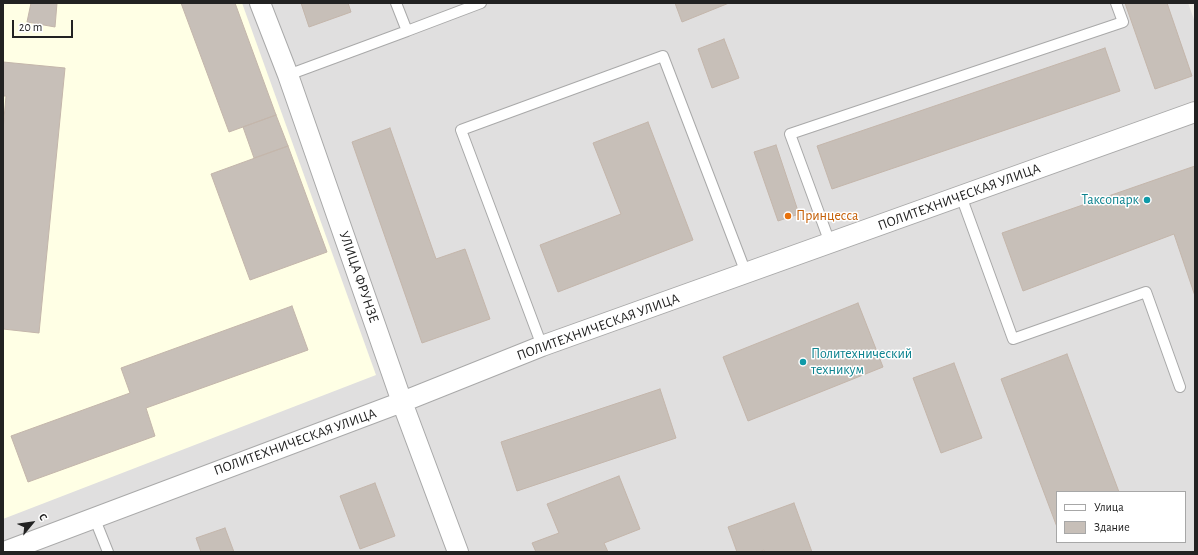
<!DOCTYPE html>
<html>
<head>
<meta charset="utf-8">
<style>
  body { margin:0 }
  #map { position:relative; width:1198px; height:555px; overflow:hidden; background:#f2efe9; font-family:"Alegreya Sans",sans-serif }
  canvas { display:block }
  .frame { position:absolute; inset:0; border:4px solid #222; pointer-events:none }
  .legend { position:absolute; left:1056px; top:491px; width:130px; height:52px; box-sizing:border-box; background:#fff; border:1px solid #a7a7a7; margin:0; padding:5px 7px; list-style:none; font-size:12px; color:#222 }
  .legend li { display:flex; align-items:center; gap:8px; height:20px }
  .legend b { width:20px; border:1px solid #a7a7a7 }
  .north { position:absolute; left:12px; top:503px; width:40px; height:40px; -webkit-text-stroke:3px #fff; paint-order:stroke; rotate:61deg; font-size:11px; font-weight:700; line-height:16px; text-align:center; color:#222 }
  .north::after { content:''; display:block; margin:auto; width:14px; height:18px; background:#222; clip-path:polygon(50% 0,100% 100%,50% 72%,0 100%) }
  .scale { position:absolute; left:12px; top:20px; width:61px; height:18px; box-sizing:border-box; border:2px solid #222; border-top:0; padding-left:5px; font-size:12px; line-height:14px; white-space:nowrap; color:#222; -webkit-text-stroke:3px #fff; paint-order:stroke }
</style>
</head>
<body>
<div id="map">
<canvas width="1198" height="555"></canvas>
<div class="frame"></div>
<ul class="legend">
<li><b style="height:5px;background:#fff"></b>Улица</li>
<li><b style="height:11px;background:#c7bfb8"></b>Здание</li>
</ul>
<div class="north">С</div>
<div class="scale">20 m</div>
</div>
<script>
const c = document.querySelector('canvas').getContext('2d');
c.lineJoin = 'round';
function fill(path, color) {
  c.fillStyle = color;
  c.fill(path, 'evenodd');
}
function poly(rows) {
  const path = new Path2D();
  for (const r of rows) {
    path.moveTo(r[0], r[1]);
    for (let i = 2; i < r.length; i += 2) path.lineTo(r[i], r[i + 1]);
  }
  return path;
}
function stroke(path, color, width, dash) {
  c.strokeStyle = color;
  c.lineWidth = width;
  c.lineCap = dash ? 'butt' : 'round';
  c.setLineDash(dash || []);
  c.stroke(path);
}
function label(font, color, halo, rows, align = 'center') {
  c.font = font + ' "Alegreya Sans",sans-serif';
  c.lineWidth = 3;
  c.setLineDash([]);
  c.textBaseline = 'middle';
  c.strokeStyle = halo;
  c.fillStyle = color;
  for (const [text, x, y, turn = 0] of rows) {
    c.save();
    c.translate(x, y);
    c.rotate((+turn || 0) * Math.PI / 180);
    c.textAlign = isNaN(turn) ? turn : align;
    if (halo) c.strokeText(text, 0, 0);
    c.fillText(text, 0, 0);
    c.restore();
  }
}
fill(poly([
  [3,3,1188,3,1195,22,1195,552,3,552],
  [1057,492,1185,492,1185,542,1057,542]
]), '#e0dfdf');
fill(poly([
  [3,3,242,3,376,375,3,519]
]), '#ffffe5');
const building = poly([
  [31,3,57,3,55,27,27,22,31,3],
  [181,3,235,3,276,115,229,132,181,3],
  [301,3,348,3,351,12,309,27,301,3],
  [675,3,729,3,682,22,675,3],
  [1125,3,1167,3,1192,76,1155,89,1125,3],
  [724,39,739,78,712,88,698,49,724,39],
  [1105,48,1120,91,832,189,817,146,1105,48],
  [3,62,65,68,39,333,3,329,3,130,6,96,3,96,3,62],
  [276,115,288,146,254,158,243,127,276,115],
  [648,122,693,240,558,292,540,245,621,214,593,143,648,122],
  [390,128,436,259,465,249,490,319,422,343,352,142,390,128],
  [776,145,799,214,778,221,754,152,776,145],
  [288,146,327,252,250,280,211,174,288,146],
  [1195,166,1195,296,1174,234,1023,291,1002,233,1195,166],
  [858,303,883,367,748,421,723,357,858,303],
  [292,306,308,350,146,408,155,436,28,482,11,436,130,393,121,368,292,306],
  [1067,354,1119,492,1057,492,1057,527,1001,379,1067,354],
  [954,363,982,438,941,453,913,378,954,363],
  [660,389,676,438,517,491,501,442,660,389],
  [619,476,640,529,604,543,608,552,536,552,532,543,559,533,547,504,619,476],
  [375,483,395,536,360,549,340,496,375,483],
  [794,503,812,552,765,552,764,550,759,552,737,552,728,527,794,503],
  [225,528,234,552,201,552,196,538,225,528]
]);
fill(building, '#c7bfb8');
stroke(building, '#c4b6ab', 1);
const service = poly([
  [407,31,481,3],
  [288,75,407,31,396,3],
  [961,196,1013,339,1146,292,1180,387],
  [830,243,790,134,1123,22,1116,3],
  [542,346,461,130,663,56,746,273],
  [94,517,108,552]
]);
const minor = poly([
  [260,3,288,75,402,402,458,552],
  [4,552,402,402,542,346,1195,112]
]);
stroke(service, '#a9a9a9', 12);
stroke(minor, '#a9a9a9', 22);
stroke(service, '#fff', 10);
stroke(minor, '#fff', 20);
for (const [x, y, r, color] of [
  [1147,200,4,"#0f9aa8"],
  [788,216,4,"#e8710a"],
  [803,362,4,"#0f9aa8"]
]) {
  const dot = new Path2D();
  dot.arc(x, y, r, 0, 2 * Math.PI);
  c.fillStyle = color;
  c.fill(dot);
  stroke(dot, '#fff', 1.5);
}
label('14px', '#222', '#fff', [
  ["ПОЛИТЕХНИЧЕСКАЯ УЛИЦА",959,197,-20],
  ["УЛИЦА ФРУНЗЕ",359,277,71],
  ["ПОЛИТЕХНИЧЕСКАЯ УЛИЦА",598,327,-20],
  ["ПОЛИТЕХНИЧЕСКАЯ УЛИЦА",295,442,-20]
]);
label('14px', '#0d838f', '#fff', [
  ["Таксопарк",1139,200],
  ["Политехнический",811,354,"left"],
  ["техникум",811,370,"left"]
], 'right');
label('14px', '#c56008', '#fff', [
  ["Принцесса",796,216]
], 'left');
</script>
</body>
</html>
